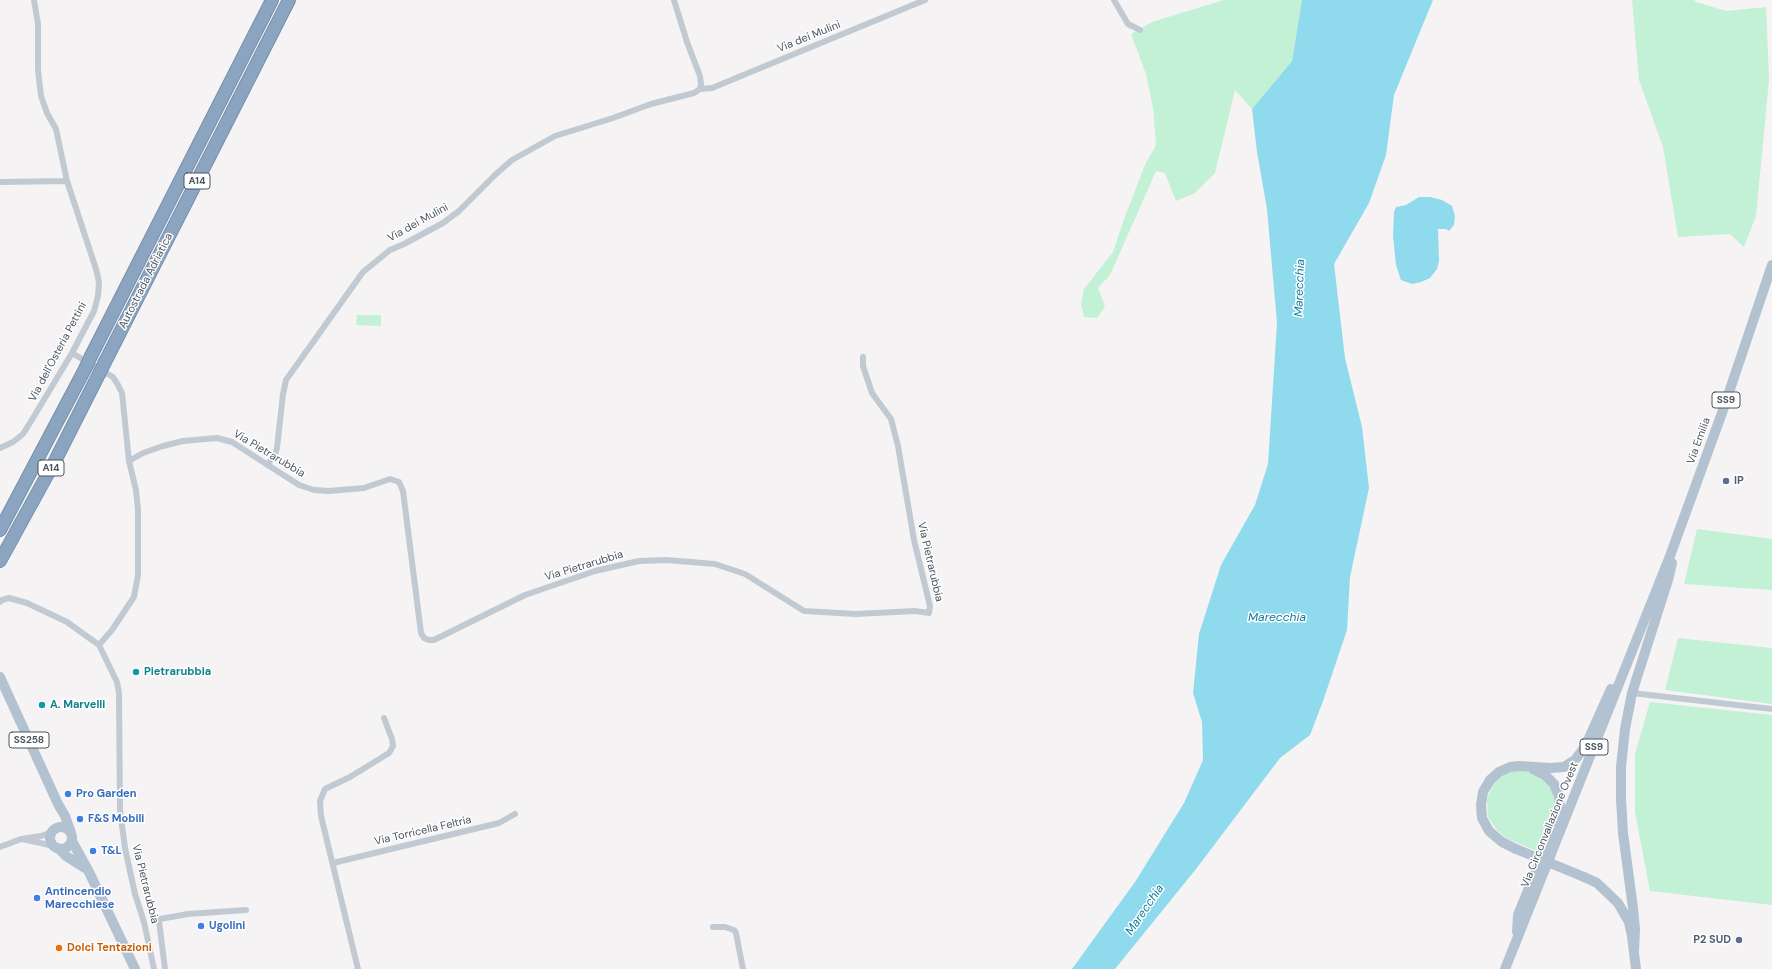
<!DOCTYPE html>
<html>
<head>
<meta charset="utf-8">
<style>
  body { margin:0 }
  canvas { display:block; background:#f5f3f3 }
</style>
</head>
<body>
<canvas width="1772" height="969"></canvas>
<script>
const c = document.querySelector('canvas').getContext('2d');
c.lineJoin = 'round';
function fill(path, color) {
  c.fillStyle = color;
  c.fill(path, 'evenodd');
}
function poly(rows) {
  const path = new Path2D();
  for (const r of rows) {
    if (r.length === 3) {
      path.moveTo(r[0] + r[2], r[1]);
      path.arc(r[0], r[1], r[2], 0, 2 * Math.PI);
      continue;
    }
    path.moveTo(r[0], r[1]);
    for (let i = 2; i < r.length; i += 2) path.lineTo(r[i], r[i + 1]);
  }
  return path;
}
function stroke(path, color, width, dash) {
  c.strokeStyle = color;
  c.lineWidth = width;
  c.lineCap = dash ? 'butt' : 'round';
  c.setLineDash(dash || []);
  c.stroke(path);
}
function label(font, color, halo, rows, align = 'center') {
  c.font = font + ' "DM Sans",sans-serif';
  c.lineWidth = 3;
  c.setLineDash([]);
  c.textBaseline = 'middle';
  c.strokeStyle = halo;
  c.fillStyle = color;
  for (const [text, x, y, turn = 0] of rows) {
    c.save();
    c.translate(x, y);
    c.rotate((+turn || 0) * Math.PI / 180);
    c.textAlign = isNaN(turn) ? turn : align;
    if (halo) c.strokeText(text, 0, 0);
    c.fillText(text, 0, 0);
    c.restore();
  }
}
fill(poly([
  [1224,0,1302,0,1292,61,1252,109,1235,90,1215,173,1195,193,1176,201,1165,173,1156,171,1110,275,1098,288,1105,307,1097,318,1084,317,1081,304,1084,289,1113,252,1124,219,1145,165,1156,145,1153,108,1146,74,1131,34,1152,22],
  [1632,0,1694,0,1696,2,1726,11,1766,7,1769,80,1756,216,1744,247,1730,234,1678,237,1663,147,1639,80],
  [357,315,381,315,381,326,356,325],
  [1697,529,1772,539,1772,590,1684,584],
  [1678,638,1772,648,1772,704,1665,690],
  [1650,702,1772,715,1772,905,1650,891,1635,812,1635,754],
  [1521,770,1532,772,1542,778,1550,785,1555,796,1556,812,1539,852,1506,838,1497,830,1488,817,1487,799,1494,782,1507,773]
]), '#c3f1d5');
fill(poly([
  [1302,0,1433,0,1394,95,1386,155,1369,203,1334,264,1345,358,1362,427,1369,488,1350,577,1347,630,1323,701,1310,735,1280,758,1196,869,1115,969,1072,969,1135,882,1184,803,1203,760,1202,722,1193,693,1199,634,1221,565,1255,505,1268,464,1277,323,1267,209,1257,152,1252,109,1292,61],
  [1419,197,1430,197,1442,200,1452,206,1455,216,1454,225,1449,231,1446,229,1438,229,1439,261,1437,269,1430,278,1421,282,1412,284,1401,280,1396,265,1393,236,1394,212,1396,207,1406,205]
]), '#90daee');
const highway = poly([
  [91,356,272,0],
  [105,362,289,0],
  [0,530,85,369],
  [0,561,56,459,99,374]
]);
stroke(highway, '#7690ad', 14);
stroke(poly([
  [674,0,687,42,700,76,701,84,700,89],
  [1114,0,1128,24,1140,30],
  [0,182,67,181],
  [72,353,113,377,118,385,122,393,129,461,136,490,138,510,138,575,134,597,112,630,99,645],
  [0,448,13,442,23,434,33,418,72,353,94,311,98,296,99,282,96,269,67,181,56,129,47,113,41,96,38,70,38,24,34,0],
  [129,461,143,453,163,446,183,441,217,438,232,442,299,485,314,490,329,491,364,488,390,479,399,482,403,491,421,633,424,638,429,640,434,640,525,595,595,571,639,561,666,560,715,564,745,574,804,611,856,614,915,611,929,613,930,606,914,540,898,446,891,419,872,393,863,366,863,357],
  [267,465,275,455,277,448,283,394,286,380,363,272,390,250,404,244,443,223,459,211,496,174,512,160,555,136,613,118,651,104,694,93,700,89,712,88,925,0],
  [0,602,2,600,9,598,27,603,67,622,99,645,117,682,119,693,120,810,125,848,135,894,144,922,154,969],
  [1632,693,1772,709],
  [22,839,54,846],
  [0,847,21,839,41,836,52,832],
  [333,863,499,823,515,814],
  [713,927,725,927,734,930,736,933,743,969],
  [165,969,159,921,160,919,188,914,246,910],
  [358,969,321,816,320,801,325,789,350,777,389,753,393,746,392,739,384,718]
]), '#c1cad2', 6);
stroke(poly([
  [0,677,58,804,65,816,71,833],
  [61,838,11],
  [72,841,89,872,135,969],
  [58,848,66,856,85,868],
  [1516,849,1502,842,1489,831,1482,818,1481,805,1483,792,1490,780,1499,772,1510,767,1519,766,1550,768,1564,767,1575,760,1585,747,1611,689],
  [1584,877,1597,883,1618,903,1629,922,1632,936,1636,969],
  [1517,932,1518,915,1558,817,1560,807,1559,796,1554,784,1545,775,1533,769],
  [1634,951,1635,929,1633,908,1623,833,1621,799,1621,767,1625,729,1632,693,1668,580,1672,563],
  [1505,969,1670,556,1722,413,1772,265]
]), '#b3c2d1', 10);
stroke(highway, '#8ba5c1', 12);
const highwayBridge = poly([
  [85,369,91,356],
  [99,374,105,362]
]);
stroke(highwayBridge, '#7690ad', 14, []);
stroke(poly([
  [1516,849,1584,877]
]), '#b3c2d1', 10);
stroke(highwayBridge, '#8ba5c1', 12);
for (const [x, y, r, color] of [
  [1726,481,4,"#5c6f8a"],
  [136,672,4,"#0f9aa8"],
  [42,705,4,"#0f9aa8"],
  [68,794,4,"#3f7fe0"],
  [80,819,4,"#3f7fe0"],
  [93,851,4,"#3f7fe0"],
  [37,898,4,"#3f7fe0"],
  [201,926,4,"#3f7fe0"],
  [1739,940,4,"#5c6f8a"],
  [59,948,4,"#e8710a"]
]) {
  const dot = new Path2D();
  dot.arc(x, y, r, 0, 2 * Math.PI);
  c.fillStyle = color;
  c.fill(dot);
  stroke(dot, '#fff', 1.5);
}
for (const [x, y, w] of [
  [197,181,26],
  [1726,400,28],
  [51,468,26],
  [29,740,40],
  [1594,747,28]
]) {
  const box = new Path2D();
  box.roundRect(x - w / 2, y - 8, w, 16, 3);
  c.fillStyle = '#fff';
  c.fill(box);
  stroke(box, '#4a5661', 1);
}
label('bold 10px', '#4a5661', null, [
  ["A14",197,181],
  ["SS9",1726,400],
  ["A14",51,468],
  ["SS258",29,740],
  ["SS9",1594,747]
]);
label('11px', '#4a5661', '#fff', [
  ["Via dei Mulini",809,37,-22],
  ["Via dei Mulini",418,223,-29],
  ["Autostrada Adriatica",146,281,-63],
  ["Via dell'Osteria Pettini",58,352,-62],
  ["Via Emilia",1699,441,-70],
  ["Via Pietrarubbia",269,454,31],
  ["Via Pietrarubbia",930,562,77],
  ["Via Pietrarubbia",584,566,-17],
  ["Via Circonvallazione Ovest",1550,825,-68],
  ["Via Torricella Feltria",423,831,-13],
  ["Via Pietrarubbia",145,884,76]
]);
label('bold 11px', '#4e5e75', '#fff', [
  ["IP",1734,481],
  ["P2 SUD",1731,940,"right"]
], 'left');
label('bold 11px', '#0d838f', '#fff', [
  ["Pietrarubbia",144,672],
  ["A. Marvelli",50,705]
], 'left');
label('bold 11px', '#366cbe', '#fff', [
  ["Pro Garden",76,794],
  ["F&S Mobili",88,819],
  ["T&L",101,851],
  ["Antincendio",45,892],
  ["Marecchiese",45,905],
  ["Ugolini",209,926]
], 'left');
label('bold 11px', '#c56008', '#fff', [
  ["Dolci Tentazioni",67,948]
], 'left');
label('italic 12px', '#0c7c9b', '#fff', [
  ["Marecchia",1300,288,-88],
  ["Marecchia",1277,618],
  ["Marecchia",1145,910,-56]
]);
</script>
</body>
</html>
